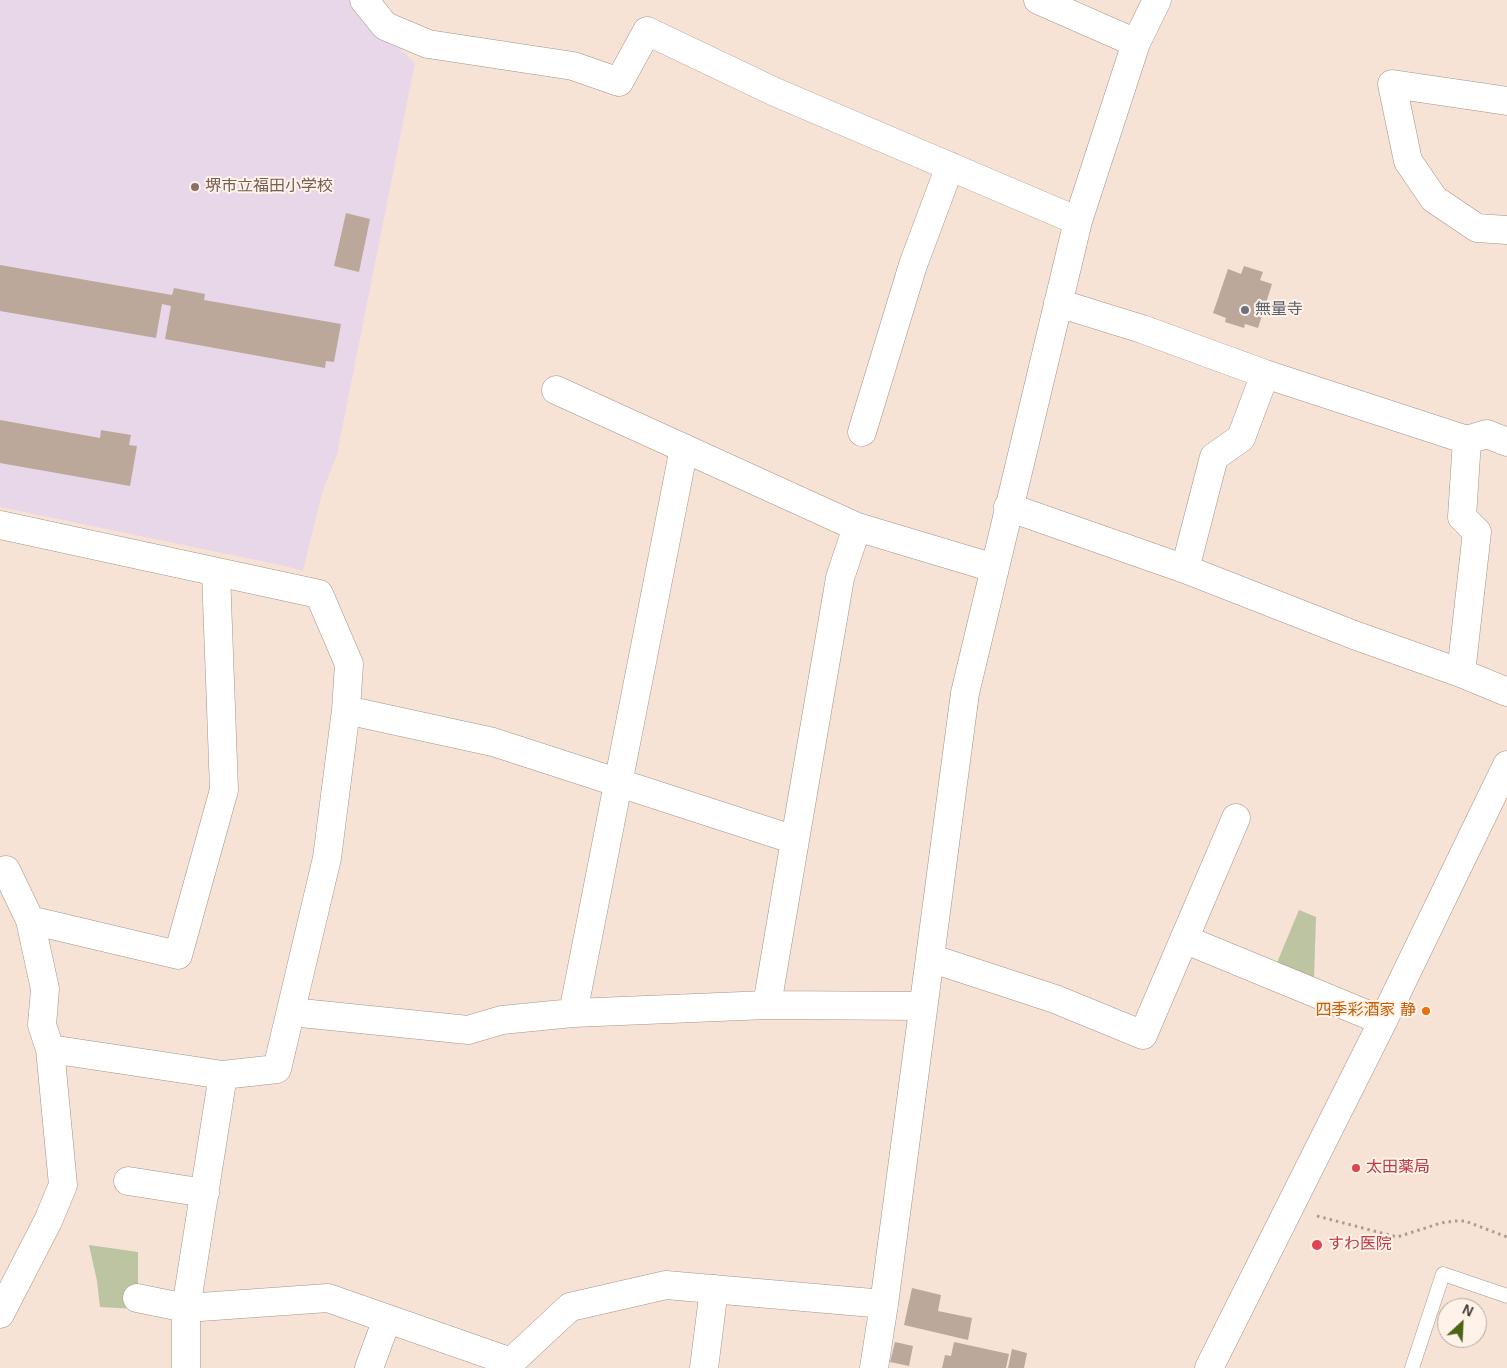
<!DOCTYPE html>
<html>
<head>
<meta charset="utf-8">
<style>
  body { margin:0 }
  #map { position:relative; width:1507px; height:1368px; overflow:hidden; background:#f7e3d5; font-family:Arial,sans-serif }
  canvas { display:block }
  .north { position:absolute; left:1437px; top:1298px; width:50px; height:50px; box-sizing:border-box; background:#fef2e9; border:1px solid #b3a9a1; border-radius:50%; rotate:25deg; font-size:14px; font-weight:700; line-height:20px; text-align:center; color:#433b36 }
  .north::after { content:''; display:block; margin:auto; width:18px; height:22px; background:#4d6412; clip-path:polygon(50% 0,100% 100%,50% 72%,0 100%) }
</style>
</head>
<body>
<div id="map">
<canvas width="1507" height="1368"></canvas>
<div class="north">N</div>
</div>
<script>
const c = document.querySelector('canvas').getContext('2d');
c.lineJoin = 'round';
function fill(path, color) {
  c.fillStyle = color;
  c.fill(path, 'evenodd');
}
function poly(rows) {
  const path = new Path2D();
  for (const r of rows) {
    path.moveTo(r[0], r[1]);
    for (let i = 2; i < r.length; i += 2) path.lineTo(r[i], r[i + 1]);
  }
  return path;
}
function stroke(path, color, width, dash) {
  c.strokeStyle = color;
  c.lineWidth = width;
  c.lineCap = dash ? 'butt' : 'round';
  c.setLineDash(dash || []);
  c.stroke(path);
}
function label(font, color, halo, rows, align = 'center') {
  c.font = font + ' Arial,"Noto Sans JP",sans-serif';
  c.lineWidth = 4;
  c.setLineDash([]);
  c.textBaseline = 'middle';
  c.strokeStyle = halo;
  c.fillStyle = color;
  for (const [text, x, y, turn = 0] of rows) {
    c.save();
    c.translate(x, y);
    c.rotate((+turn || 0) * Math.PI / 180);
    c.textAlign = isNaN(turn) ? turn : align;
    if (halo) c.strokeText(text, 0, 0);
    c.fillText(text, 0, 0);
    c.restore();
  }
}
fill(poly([
  [0,0,352,0,380,31,415,63,337,454,322,493,303,571,285,566,0,507]
]), '#e8d7e8');
fill(poly([
  [1299,910,1316,917,1314,979,1276,965],
  [89,1245,138,1252,138,1309,100,1307,97,1281]
]), '#bcc4a2');
fill(poly([
  [346,213,370,219,359,272,334,266],
  [0,265,172,295,174,288,205,294,204,300,341,324,334,362,326,361,325,368,165,339,171,306,162,304,156,338,0,311],
  [1244,266,1263,272,1260,280,1272,284,1258,328,1245,324,1244,328,1225,322,1226,318,1213,313,1228,269,1241,274],
  [0,420,100,438,101,430,131,435,129,445,137,446,130,486,0,463],
  [912,1288,941,1295,938,1311,972,1318,968,1340,904,1325],
  [895,1342,913,1346,909,1366,890,1362],
  [954,1342,1009,1354,1006,1368,942,1368,945,1355,951,1356],
  [1012,1349,1027,1353,1024,1368,1008,1368]
]), '#bba89a');
const lane = poly([
  [1412,1368,1443,1274,1507,1296]
]);
const street = poly([
  [364,0,385,26,428,44,573,66,619,82,647,31,775,92,1078,221],
  [1038,0,1136,43],
  [1507,101,1392,84,1408,161,1434,199,1477,228,1507,230],
  [1058,303,1142,329,1265,374,1467,440,1487,434,1507,442],
  [556,390,857,527,994,568],
  [862,432,913,265,950,166],
  [1008,507,1185,569,1354,635,1461,673,1507,692],
  [0,525,319,594,349,664,346,710,327,858,277,1069,223,1075,50,1049,63,1185,48,1221,0,1314],
  [1185,569,1214,457,1241,438,1265,374],
  [1461,673,1477,532,1462,517,1467,440],
  [346,710,493,742,795,840,840,578,857,527],
  [6,870,30,920,45,989,42,1025,50,1049],
  [30,920,178,955,224,790,216,572],
  [1184,939,1383,1021],
  [930,958,1055,999,1143,1035,1236,818],
  [767,1005,795,840],
  [291,1012,468,1030,502,1020,573,1013,767,1005,923,1006],
  [573,1013,684,448],
  [223,1075,186,1308,328,1298,511,1362,570,1307,666,1285,884,1304],
  [128,1181,205,1193],
  [137,1298,186,1308,186,1368],
  [369,1368,387,1319],
  [704,1368,714,1289],
  [874,1368,884,1304,965,693,1078,221,1136,43,1157,0],
  [1209,1368,1383,1021,1507,765]
]);
stroke(lane, '#a59386', 15);
stroke(street, '#a59386', 29);
stroke(poly([
  [1317,1216,1397,1237,1441,1223,1455,1221,1465,1221,1507,1237]
]), '#ab9c92', 3, [2.5, 4]);
stroke(lane, '#fff', 14);
stroke(street, '#fff', 28);
for (const [x, y, r, color] of [
  [195,187,5,"#8d6e63"],
  [1245,310,5,"#6b7280"],
  [1426,1011,5,"#e8710a"],
  [1356,1168,5,"#e0444e"],
  [1317,1245,6,"#e0444e"]
]) {
  const dot = new Path2D();
  dot.arc(x, y, r, 0, 2 * Math.PI);
  c.fillStyle = color;
  c.fill(dot);
  stroke(dot, '#fef2e9', 2);
}
label('16px', '#785e54', '#fef2e9', [
  ["堺市立福田小学校",205,187]
], 'left');
label('16px', '#5b616d', '#fef2e9', [
  ["無量寺",1255,310]
], 'left');
label('16px', '#c56008', '#fef2e9', [
  ["四季彩酒家 静",1416,1011]
], 'right');
label('16px', '#be3a42', '#fef2e9', [
  ["太田薬局",1366,1168],
  ["すわ医院",1328,1245]
], 'left');
</script>
</body>
</html>
